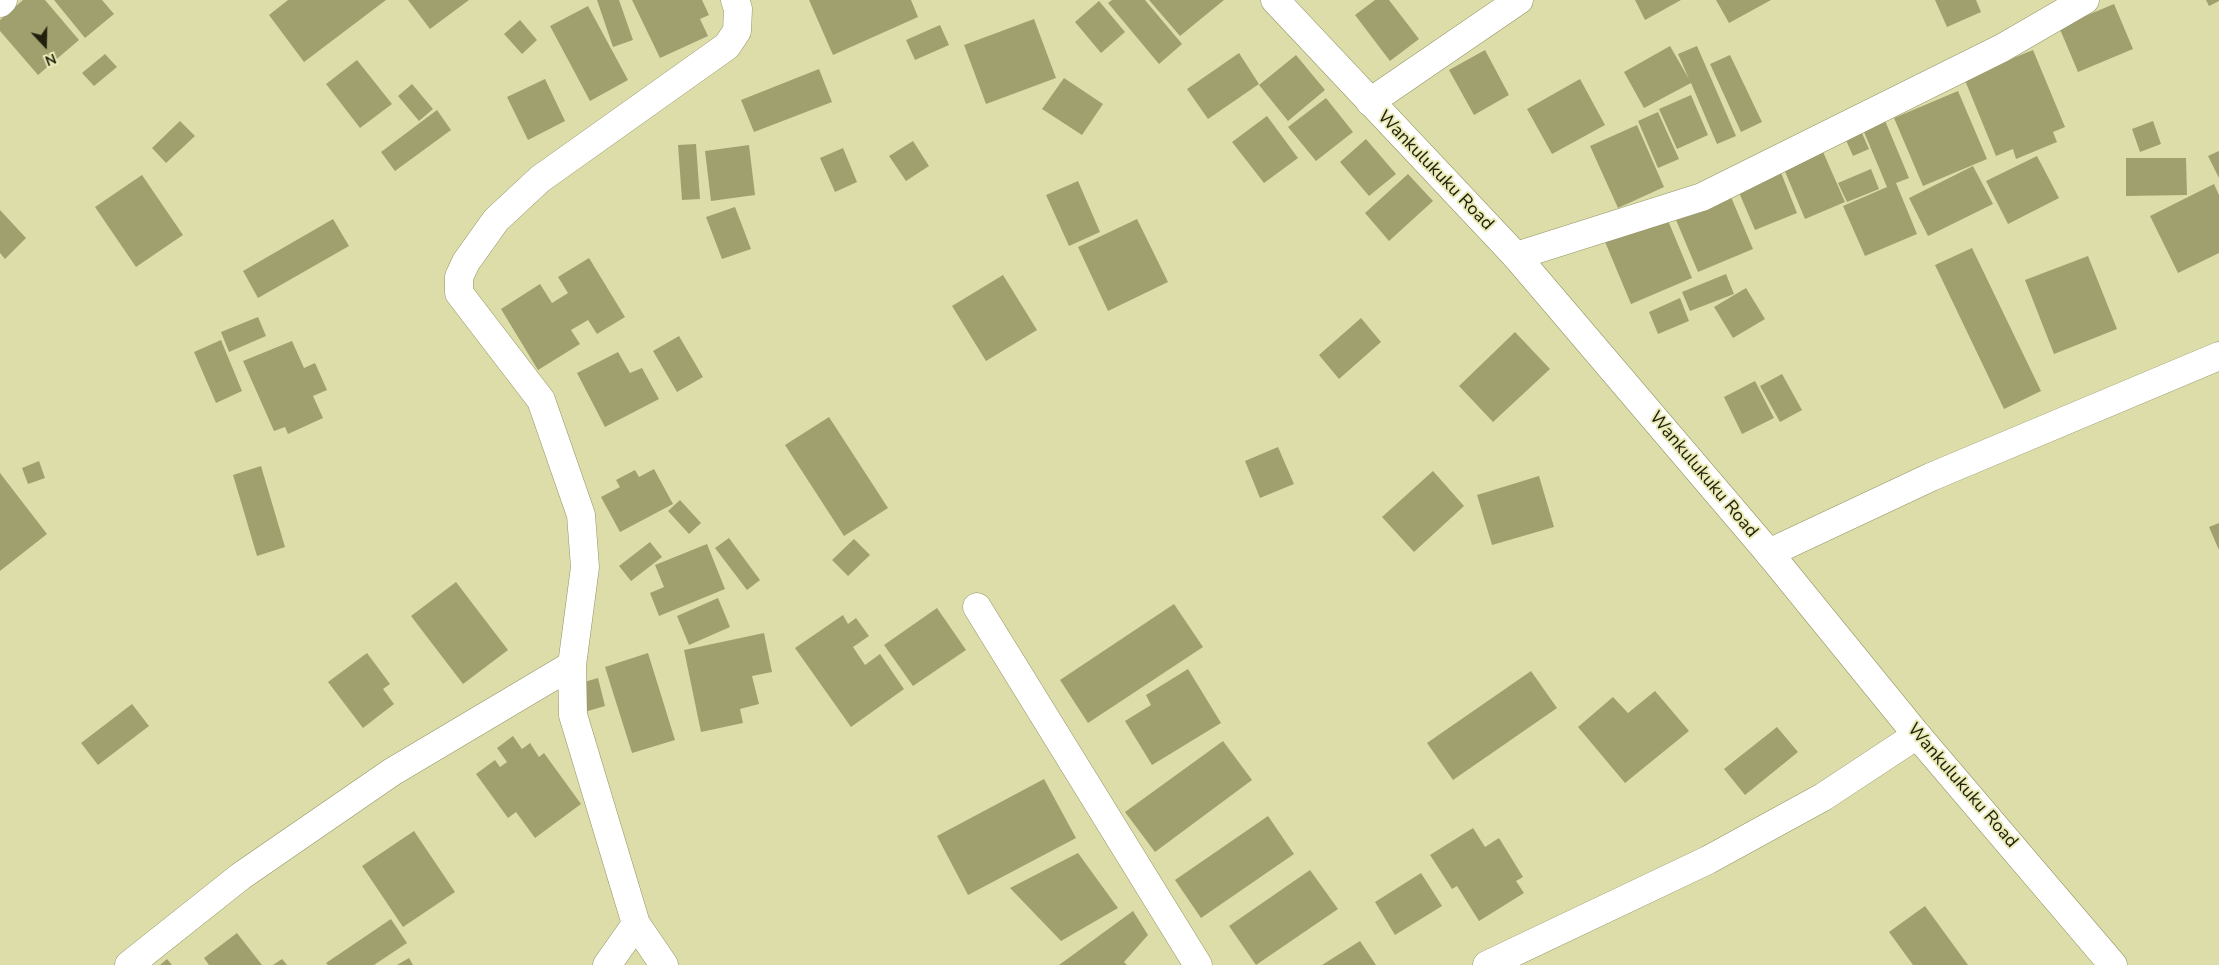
<!DOCTYPE html>
<html>
<head>
<meta charset="utf-8">
<style>
  body { margin:0 }
  #map { position:relative; width:2219px; height:965px; overflow:hidden; background:#dcdda9; font-family:"Nunito Sans",sans-serif }
  canvas { display:block }
  .north { position:absolute; left:20px; top:20px; width:50px; height:50px; -webkit-text-stroke:4px #e9eab6; paint-order:stroke; rotate:159deg; font-size:14px; font-weight:700; line-height:20px; text-align:center; color:#20200c }
  .north::after { content:''; display:block; margin:auto; width:18px; height:22px; background:#20200c; clip-path:polygon(50% 0,100% 100%,50% 72%,0 100%) }
</style>
</head>
<body>
<div id="map">
<canvas width="2219" height="965"></canvas>
<div class="north">N</div>
</div>
<script>
const c = document.querySelector('canvas').getContext('2d');
c.lineJoin = 'round';
function fill(path, color) {
  c.fillStyle = color;
  c.fill(path, 'evenodd');
}
function poly(rows) {
  const path = new Path2D();
  for (const r of rows) {
    path.moveTo(r[0], r[1]);
    for (let i = 2; i < r.length; i += 2) path.lineTo(r[i], r[i + 1]);
  }
  return path;
}
function stroke(path, color, width, dash) {
  c.strokeStyle = color;
  c.lineWidth = width;
  c.lineCap = dash ? 'butt' : 'round';
  c.setLineDash(dash || []);
  c.stroke(path);
}
function label(font, color, halo, rows, align = 'center') {
  c.font = font + ' "Nunito Sans",sans-serif';
  c.lineWidth = 4;
  c.setLineDash([]);
  c.textBaseline = 'middle';
  c.strokeStyle = halo;
  c.fillStyle = color;
  for (const [text, x, y, turn = 0] of rows) {
    c.save();
    c.translate(x, y);
    c.rotate((+turn || 0) * Math.PI / 180);
    c.textAlign = isNaN(turn) ? turn : align;
    if (halo) c.strokeText(text, 0, 0);
    c.fillText(text, 0, 0);
    c.restore();
  }
}
fill(poly([
  [23,0,45,0,79,40,38,75,0,31,0,20],
  [54,0,102,0,114,14,85,38],
  [288,0,386,0,304,62,269,15],
  [408,0,469,0,430,29],
  [597,0,619,0,633,40,613,47],
  [632,0,702,0,709,15,700,19,708,36,660,58],
  [809,0,911,0,918,17,833,55],
  [1112,0,1145,0,1182,44,1159,64,1108,3],
  [1149,0,1224,0,1180,36],
  [1375,0,1389,0,1419,39,1390,61,1355,15],
  [1635,0,1681,0,1645,20],
  [1716,0,1771,0,1729,23],
  [1935,0,1976,0,1981,12,1947,27],
  [2206,0,2219,0,2219,1,2209,6],
  [1099,1,1125,32,1101,53,1075,22],
  [2114,4,2133,49,2078,72,2059,27],
  [588,6,628,80,590,101,550,26],
  [1034,19,1056,78,986,104,964,45],
  [520,20,537,40,522,54,504,34],
  [940,25,949,45,915,60,906,40],
  [1670,46,1689,79,1678,54,1697,46,1736,136,1717,144,1691,83,1644,108,1624,72],
  [1485,50,1509,95,1474,115,1449,70],
  [2033,50,2065,127,2053,132,2057,142,2016,159,2013,149,1996,156,1964,78],
  [1239,53,1259,84,1208,119,1187,89],
  [105,54,117,67,94,86,82,73],
  [1296,55,1325,90,1288,121,1259,85],
  [1730,55,1762,122,1741,132,1710,64],
  [357,60,392,104,360,128,326,84],
  [819,69,832,102,754,132,741,100],
  [1064,78,1103,104,1082,135,1042,109],
  [545,79,565,121,528,140,507,97],
  [1580,79,1605,125,1552,154,1527,109],
  [412,84,433,109,419,121,398,96],
  [1958,91,1987,159,1923,186,1894,118],
  [1691,95,1708,135,1677,149,1659,109],
  [1326,98,1353,132,1316,161,1288,127],
  [437,110,451,130,395,171,381,152],
  [1881,111,1909,178,1896,183,1917,234,1865,256,1843,206,1887,187,1859,120],
  [1658,112,1679,159,1658,168,1638,121],
  [1267,116,1298,158,1264,183,1232,142],
  [180,121,195,136,166,163,152,148],
  [2153,121,2161,144,2140,152,2132,129],
  [1858,124,1869,149,1853,156,1842,131],
  [1637,125,1664,187,1618,208,1590,146],
  [1366,139,1396,174,1369,196,1340,162],
  [913,141,929,166,906,181,889,156],
  [696,144,700,199,682,200,678,145],
  [749,145,755,195,711,201,705,151],
  [1820,145,1845,202,1805,219,1781,162],
  [843,148,857,182,835,192,820,158],
  [2219,151,2219,178,2208,156],
  [2037,156,2059,198,2008,224,1986,181],
  [2126,158,2186,158,2187,195,2126,196],
  [1778,165,1797,213,1755,230,1735,183],
  [1973,166,1993,204,1928,236,1909,198],
  [1871,169,1879,189,1847,202,1838,183],
  [1408,174,1433,201,1389,241,1365,213],
  [142,175,183,235,136,267,95,207],
  [1078,181,1100,232,1069,246,1046,195],
  [2214,184,2219,195,2219,253,2178,273,2150,216],
  [1731,197,1753,249,1698,272,1676,220],
  [735,207,751,249,722,259,706,217],
  [0,210,26,238,5,259,0,253],
  [1664,211,1692,278,1631,304,1603,237],
  [333,219,349,246,258,298,243,271],
  [1137,219,1168,282,1108,311,1078,247],
  [1972,248,2041,391,2004,409,1935,265],
  [2088,256,2117,329,2054,354,2025,280],
  [589,258,625,317,597,334,588,320,571,330,580,344,538,370,501,309,540,284,552,303,568,293,558,277],
  [1726,274,1734,294,1690,311,1682,292],
  [1003,275,1037,330,986,361,952,306],
  [1746,288,1765,319,1733,338,1714,307],
  [1680,298,1689,321,1658,334,1649,312],
  [258,317,266,336,229,352,221,332],
  [1361,318,1381,342,1339,379,1319,355],
  [1515,332,1550,369,1493,422,1459,386],
  [679,336,703,377,677,392,653,351],
  [221,340,242,391,216,403,194,352],
  [292,341,304,368,315,363,327,390,313,396,323,418,288,434,285,427,274,431,243,361],
  [618,352,630,373,642,368,659,399,605,427,577,373],
  [1782,374,1802,410,1780,422,1760,386],
  [1755,381,1774,418,1742,434,1724,397],
  [829,417,888,508,844,536,785,445],
  [1278,447,1294,484,1260,498,1245,461],
  [39,461,45,478,28,484,22,468],
  [261,466,285,547,257,556,233,475],
  [654,469,673,504,620,532,601,497,620,487,616,480,635,470,639,477],
  [1433,471,1464,506,1414,552,1382,517],
  [0,473,47,534,0,571],
  [1539,476,1554,527,1492,545,1477,495],
  [680,500,701,523,689,534,668,511],
  [2219,523,2219,550,2209,527],
  [729,538,760,580,747,590,715,548],
  [854,539,870,555,848,576,832,560],
  [650,542,662,557,631,581,619,566],
  [707,544,725,589,659,616,650,593,664,587,655,565],
  [456,582,508,650,463,684,411,616],
  [718,598,730,627,689,645,677,616],
  [1174,604,1203,647,1088,723,1060,680],
  [937,608,966,650,913,686,884,645],
  [843,615,848,624,856,618,869,636,853,647,865,665,880,654,904,689,851,727,795,648],
  [764,633,772,672,752,676,759,704,740,709,743,723,701,732,684,650],
  [367,653,390,684,383,689,394,704,363,728,328,682],
  [648,653,675,740,632,753,605,667],
  [1188,669,1221,723,1152,765,1125,721,1151,705,1146,695],
  [1531,671,1557,708,1453,780,1427,743],
  [598,678,605,706,581,713,574,685],
  [1655,691,1689,731,1625,783,1578,727,1613,697,1628,713],
  [132,704,149,726,98,765,81,743],
  [1777,727,1798,752,1745,795,1724,769],
  [513,736,522,749,530,743,539,757,544,753,581,804,535,838,516,812,508,818,476,774,495,760,500,767,507,762,497,748],
  [1223,741,1252,780,1155,852,1125,812],
  [1044,779,1076,838,968,895,937,836],
  [1268,816,1294,854,1201,918,1175,880],
  [1473,828,1485,847,1499,838,1523,877,1516,881,1524,893,1479,921,1457,886,1452,889,1430,855],
  [414,831,455,892,403,927,362,866],
  [1078,853,1118,908,1061,941,1010,888],
  [1310,870,1338,909,1256,965,1229,926],
  [1421,873,1442,906,1395,935,1375,902],
  [1925,906,1968,965,1913,965,1889,932],
  [1133,911,1148,935,1124,962,1127,965,1059,965],
  [391,919,407,943,374,965,328,965,326,963],
  [237,933,262,965,209,965,204,958],
  [1360,941,1376,965,1322,965],
  [409,958,413,965,397,965],
  [167,959,172,965,160,965],
  [282,959,287,965,273,965]
]), '#a0a06f');
const street = poly([
  [0,3,3,0],
  [1370,102,1519,0],
  [1516,256,1702,197,2002,48,2085,0],
  [1769,553,1931,477,2219,356],
  [977,607,1198,965],
  [636,924,664,965],
  [129,965,241,876,392,772,572,665],
  [607,965,636,924,573,715,572,665,585,567,581,515,541,400,459,293,459,277,466,262,496,220,540,179,727,46,737,31,738,9,735,0],
  [1487,965,1708,860,1823,797,1917,735]
]);
const secondary = poly([
  [1275,0,1516,256,1769,553,1917,735,2113,965]
]);
stroke(street, '#939463', 29);
stroke(secondary, '#939463', 29);
stroke(street, '#fff', 28);
stroke(secondary, '#fff', 28);
label('18px', '#20200c', '#e9eab6', [
  ["Wankulukuku Road",1435,171,46],
  ["Wankulukuku Road",1703,475,50],
  ["Wankulukuku Road",1962,786,49]
]);
</script>
</body>
</html>
